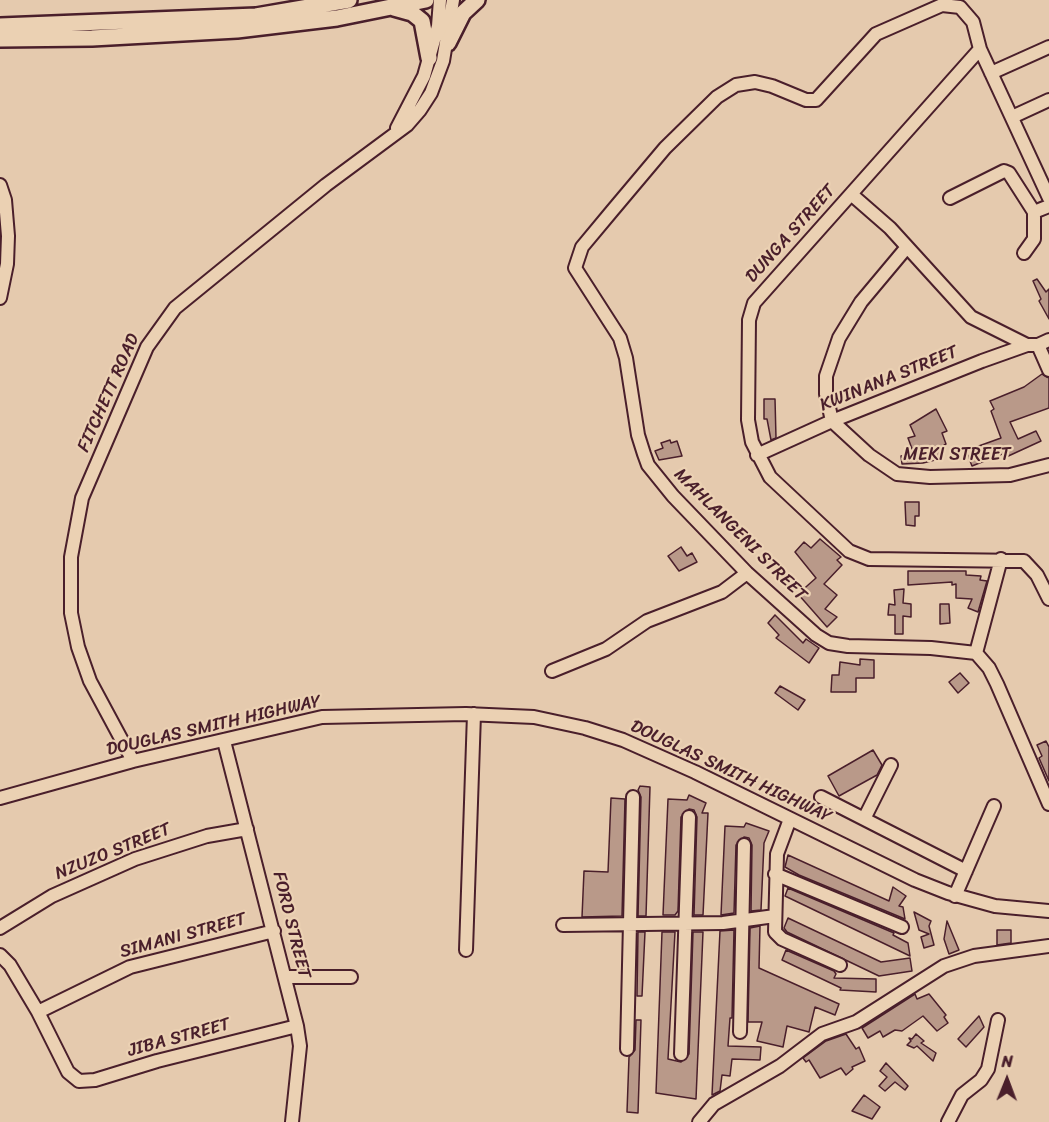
<!DOCTYPE html>
<html>
<head>
<meta charset="utf-8">
<style>
  body { margin:0 }
  #map { position:relative; width:1049px; height:1122px; overflow:hidden; background:#e5caae; font-family:Sriracha,sans-serif }
  canvas { display:block }
  .north { position:absolute; left:977px; top:1050px; width:60px; height:60px; -webkit-text-stroke:4px #ebd1b3; paint-order:stroke; rotate:1deg; font-size:16px; font-weight:700; line-height:24px; text-align:center; color:#4a1f2b }
  .north::after { content:''; display:block; margin:auto; width:21px; height:27px; background:#4a1f2b; clip-path:polygon(50% 0,100% 100%,50% 72%,0 100%) }
</style>
</head>
<body>
<div id="map">
<canvas width="1049" height="1122"></canvas>
<div class="north">N</div>
</div>
<script>
const c = document.querySelector('canvas').getContext('2d');
c.lineJoin = 'round';
function fill(path, color) {
  c.fillStyle = color;
  c.fill(path, 'evenodd');
}
function poly(rows) {
  const path = new Path2D();
  for (const r of rows) {
    path.moveTo(r[0], r[1]);
    for (let i = 2; i < r.length; i += 2) path.lineTo(r[i], r[i + 1]);
  }
  return path;
}
function stroke(path, color, width, dash) {
  c.strokeStyle = color;
  c.lineWidth = width;
  c.lineCap = dash ? 'butt' : 'round';
  c.setLineDash(dash || []);
  c.stroke(path);
}
function label(font, color, halo, rows, align = 'center') {
  c.font = font + ' Sriracha,sans-serif';
  c.lineWidth = 4.5;
  c.setLineDash([]);
  c.textBaseline = 'middle';
  c.strokeStyle = halo;
  c.fillStyle = color;
  for (const [text, x, y, turn = 0] of rows) {
    c.save();
    c.translate(x, y);
    c.rotate((+turn || 0) * Math.PI / 180);
    c.textAlign = isNaN(turn) ? turn : align;
    if (halo) c.strokeText(text, 0, 0);
    c.fillText(text, 0, 0);
    c.restore();
  }
}
const building = poly([
  [1037,279,1046,292,1049,289,1049,319,1039,301,1041,299,1033,281,1037,279],
  [1042,374,1049,378,1049,408,1010,422,1018,439,1036,431,1041,441,1004,458,1002,454,972,466,968,456,978,450,976,447,1001,438,991,411,994,409,990,401,1024,387,1042,374],
  [764,399,775,399,776,438,771,440,767,419,764,419,764,399],
  [936,409,947,431,942,433,946,444,941,447,944,454,938,456,939,459,923,463,902,464,901,456,914,454,908,438,915,436,910,425,936,409],
  [670,440,671,443,677,441,682,456,659,460,655,451,663,448,661,443,670,440],
  [905,502,919,502,919,516,915,516,915,526,906,525,905,502],
  [820,539,841,557,837,560,842,565,824,584,837,595,825,609,837,617,827,627,798,594,816,578,795,552,804,542,811,548,820,539],
  [681,547,687,556,692,553,697,562,679,571,668,556,681,547],
  [908,571,966,571,966,575,981,576,980,580,987,581,978,612,968,608,972,599,956,598,956,584,952,585,952,582,908,585,908,571],
  [904,589,903,603,911,604,911,617,903,616,903,634,895,634,895,615,888,615,889,604,895,605,894,590,904,589],
  [940,604,949,604,950,623,940,624,940,604],
  [775,615,803,643,806,639,819,648,809,663,776,638,779,635,768,623,775,615],
  [860,659,874,660,874,678,856,678,856,692,831,692,832,675,839,675,840,662,860,665,860,659],
  [960,673,969,683,958,693,949,682,960,673],
  [780,686,805,700,798,710,775,693,780,686],
  [1046,741,1049,747,1049,781,1039,758,1042,756,1037,745,1046,741],
  [873,750,882,765,877,775,839,796,828,776,873,750],
  [640,786,650,787,646,916,638,916,641,797,638,790,640,786],
  [689,795,706,803,702,813,708,813,703,915,694,915,697,817,694,810,689,809,681,817,678,911,675,915,663,915,668,799,687,800,689,795],
  [611,798,625,799,622,916,582,917,584,871,608,872,611,798],
  [746,823,769,831,764,843,761,910,751,911,752,845,749,838,744,837,736,845,734,913,721,915,725,826,744,827,746,823],
  [788,855,889,901,893,887,906,896,899,906,903,907,905,919,799,875,785,867,788,855],
  [788,888,894,933,893,935,908,943,910,956,785,896,788,888],
  [914,912,931,921,929,926,934,945,924,948,921,937,929,934,919,930,914,912],
  [788,918,881,962,910,958,912,971,879,976,787,932,784,928,788,918],
  [947,921,959,950,949,954,944,939,947,921],
  [760,926,759,968,839,1004,835,1015,815,1007,809,1032,787,1026,783,1047,757,1041,762,1022,748,1022,750,928,760,926],
  [734,930,732,1018,730,1018,728,1046,761,1047,760,1060,732,1059,730,1076,722,1075,720,1091,712,1095,720,931,734,930],
  [997,930,1011,930,1011,943,997,945,997,930],
  [638,932,645,932,642,996,637,996,638,932],
  [662,932,675,932,668,1059,681,1062,689,1054,693,932,703,932,696,1099,656,1093,662,932],
  [786,950,834,971,836,974,834,978,876,979,876,992,840,990,841,988,782,960,786,950],
  [915,994,917,999,929,994,946,1015,944,1017,948,1023,937,1031,923,1016,902,1031,895,1030,883,1037,880,1031,868,1038,862,1028,915,994],
  [979,1016,984,1027,966,1047,958,1039,979,1016],
  [636,1020,641,1020,638,1113,627,1112,629,1057,635,1050,636,1020],
  [846,1034,856,1049,859,1047,865,1061,852,1067,853,1069,846,1075,841,1068,820,1078,809,1060,806,1062,803,1058,826,1041,846,1034],
  [916,1034,924,1041,921,1043,936,1053,933,1061,917,1046,914,1048,907,1045,911,1041,909,1038,912,1039,916,1034],
  [886,1063,908,1086,905,1090,895,1082,885,1091,879,1086,887,1077,880,1071,886,1063],
  [864,1095,880,1107,872,1119,852,1111,864,1095]
]);
fill(building, '#b99989');
stroke(building, '#4a1f2b', 1.5);
const minor = poly([
  [980,49,754,303,749,320,748,420,752,442,770,477,849,551,869,559,1024,561,1037,575,1049,599],
  [991,73,1049,47],
  [1012,117,1049,100],
  [397,128,424,76,438,26,440,0],
  [0,185,5,200,8,236,7,264,0,298],
  [851,194,890,228,971,317,1027,345],
  [950,198,1004,171,1009,173,1034,212,1049,206],
  [1049,198,980,49,973,22,960,7,942,5,876,34,816,100,806,100,772,86,755,82,736,85,717,97,665,148,612,211,582,247,575,268,620,338,626,358,638,435,644,454,648,465,673,496,747,573,816,635,829,643,848,646,931,648,976,653,989,668,997,684,1049,804],
  [907,247,861,302,839,338,826,376,826,394,832,421,869,455,897,474,930,477,1010,475,1049,465],
  [1024,253,1034,239,1034,212],
  [1038,345,1049,370],
  [757,455,832,421,982,361,1027,345,1038,345,1049,340],
  [976,653,1001,559],
  [552,671,606,649,647,621,722,592,747,573],
  [224,741,297,1026,300,1046,292,1122],
  [133,761,90,681,78,647,71,613,71,557,82,498,147,347,175,308,326,185,407,125,420,110,431,93,443,61,453,0],
  [821,797,966,871],
  [0,798,133,761,322,717,466,714,534,717,585,728,623,740,695,772,915,880,948,893,995,906,1049,911],
  [790,819,777,854,775,932,782,939,840,965],
  [864,819,891,765],
  [775,874,902,927],
  [955,896,994,806],
  [563,925,723,923,775,916],
  [0,928,52,896,135,859,207,836,247,829],
  [466,950,474,714],
  [0,955,10,965,38,1012,68,1072,79,1081,95,1080,157,1061,297,1026],
  [285,977,351,977],
  [38,1012,130,967,274,931],
  [740,1032,744,845],
  [627,1049,633,797],
  [681,1054,689,817],
  [699,1122,714,1104,780,1066,822,1034,856,1022,944,966,974,956,1049,946],
  [948,1122,962,1095,981,1080,988,1069,998,1020]
]);
const major = poly([
  [394,8,412,13,422,21,429,58],
  [0,26,256,16,349,0],
  [0,39,92,38,237,30,337,18,426,0],
  [448,43,463,13,477,0]
]);
stroke(minor, '#4a1f2b', 16);
stroke(major, '#4a1f2b', 20);
stroke(minor, '#ebd1b3', 12);
stroke(major, '#ebd1b3', 15);
label('18px', '#4a1f2b', '#ebd1b3', [
  ["DUNGA STREET",791,234,-48],
  ["KWINANA STREET",889,379,-22],
  ["FITCHETT ROAD",109,393,-66],
  ["MEKI STREET",957,455],
  ["MAHLANGENI STREET",740,535,45],
  ["DOUGLAS SMITH HIGHWAY",214,726,-13],
  ["DOUGLAS SMITH HIGHWAY",731,772,25],
  ["NZUZO STREET",113,852,-22],
  ["FORD STREET",291,925,76],
  ["SIMANI STREET",183,936,-15],
  ["JIBA STREET",179,1038,-15]
]);
</script>
</body>
</html>
